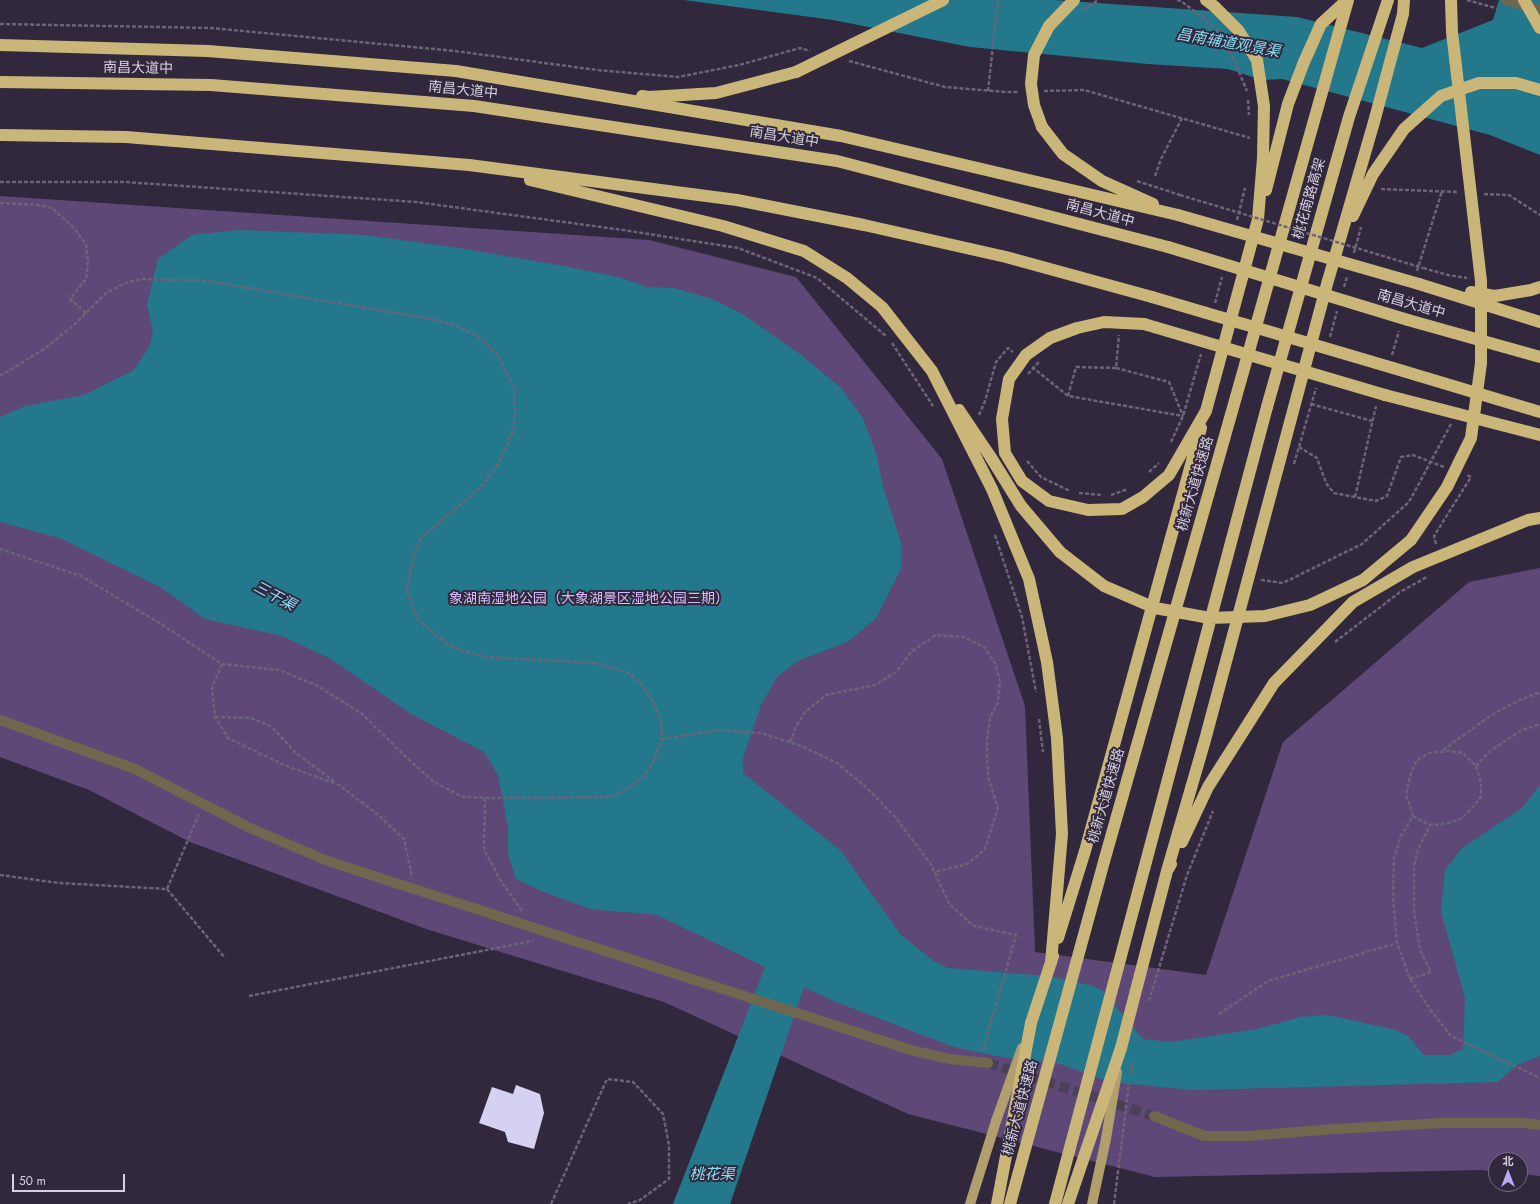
<!DOCTYPE html>
<html>
<head>
<meta charset="utf-8">
<style>
  body { margin:0 }
  #map { position:relative; width:1540px; height:1204px; overflow:hidden; background:#32283e; font-family:Jost,"Noto Sans SC",sans-serif }
  canvas { display:block }
  .north { position:absolute; left:1488px; top:1152px; width:40px; height:40px; box-sizing:border-box; background:#32283e; border:1px solid #746c7e; border-radius:50%; rotate:0deg; font-size:11px; font-weight:700; line-height:16px; text-align:center; color:#d6d1df }
  .north::after { content:''; display:block; margin:auto; width:14px; height:18px; background:#b7abf8; clip-path:polygon(50% 0,100% 100%,50% 72%,0 100%) }
  .scale { position:absolute; left:12px; top:1174px; width:113px; height:18px; box-sizing:border-box; border:2px solid #d6d1df; border-top:0; padding-left:5px; font-size:12px; line-height:14px; white-space:nowrap; color:#d6d1df; -webkit-text-stroke:3px #32283e; paint-order:stroke }
</style>
</head>
<body>
<div id="map">
<canvas width="1540" height="1204"></canvas>
<div class="north">北</div>
<div class="scale">50 m</div>
</div>
<script>
const c = document.querySelector('canvas').getContext('2d');
c.lineJoin = 'round';
function fill(path, color) {
  c.fillStyle = color;
  c.fill(path, 'evenodd');
}
function poly(rows) {
  const path = new Path2D();
  for (const r of rows) {
    path.moveTo(r[0], r[1]);
    for (let i = 2; i < r.length; i += 2) path.lineTo(r[i], r[i + 1]);
  }
  return path;
}
function stroke(path, color, width, dash) {
  c.strokeStyle = color;
  c.lineWidth = width;
  c.lineCap = dash ? 'butt' : 'round';
  c.setLineDash(dash || []);
  c.stroke(path);
}
function label(font, color, halo, rows, align = 'center') {
  c.font = font + ' Jost,"Noto Sans SC",sans-serif';
  c.lineWidth = 4;
  c.setLineDash([]);
  c.textBaseline = 'middle';
  c.strokeStyle = halo;
  c.fillStyle = color;
  for (const [text, x, y, turn = 0] of rows) {
    c.save();
    c.translate(x, y);
    c.rotate((+turn || 0) * Math.PI / 180);
    c.textAlign = isNaN(turn) ? turn : align;
    if (halo) c.strokeText(text, 0, 0);
    c.fillText(text, 0, 0);
    c.restore();
  }
}
fill(poly([
  [0,196,649,240,796,277,942,459,1025,706,1035,952,1206,975,1283,742,1469,582,1540,568,1540,1176,1520,1174,1520,1160,1496,1160,1496,1172,1482,1170,1155,1177,908,1114,664,1002,429,930,190,842,89,790,0,757]
]), '#5e4878');
fill(poly([
  [684,0,1054,0,1297,17,1422,48,1493,20,1499,0,1540,0,1540,155,1490,135,1282,79,1262,80,1228,69,1148,64,970,47,833,20],
  [239,230,364,235,459,248,569,267,618,277,647,287,674,288,715,300,742,314,800,354,841,388,863,418,876,453,883,486,901,543,901,569,876,618,849,641,798,661,777,677,761,705,743,758,743,773,841,851,901,935,935,962,948,968,1047,976,1090,985,1102,990,1143,1039,1171,1042,1258,1029,1300,1017,1328,1015,1396,1030,1409,1037,1424,1055,1450,1055,1463,1049,1465,998,1441,911,1445,870,1462,848,1522,808,1540,785,1540,1056,1517,1065,1498,1082,1193,1090,1110,1082,1060,1064,1007,1058,954,1047,836,1002,804,987,730,1204,673,1204,765,967,657,915,590,909,539,890,516,879,508,854,508,827,498,775,484,752,411,714,331,659,282,636,205,619,162,588,60,538,0,522,0,417,25,406,84,395,134,370,150,345,153,331,147,305,158,259,192,235]
]), '#23798b');
fill(poly([
  [516,1085,540,1094,544,1113,534,1149,508,1142,505,1132,479,1123,492,1087,513,1094]
]), '#d5d1f0');
stroke(poly([
  [988,1063,1154,1116]
]), '#4b4156', 10, [10, 5]);
stroke(poly([
  [1177,0,1181,1,1213,26],
  [1467,0,1496,8],
  [1084,10,1098,0],
  [0,24,211,28,455,51,597,70,678,77,739,65,800,48,810,51],
  [1217,29,1235,62,1247,91],
  [849,61,945,87,1006,92,1019,92],
  [988,91,998,0],
  [1044,91,1084,90,1250,138],
  [1248,100,1249,115],
  [1155,176,1161,159,1182,118],
  [1137,181,1180,195],
  [0,182,125,182,416,202,623,230,738,248,817,278,886,336],
  [1381,189,1457,192],
  [1484,194,1509,195,1540,215],
  [0,203,38,205,52,208,75,229,86,245,88,260,86,279,70,299,86,313],
  [1237,220,1245,188],
  [1354,253,1361,227],
  [1423,268,1448,275,1467,278],
  [1417,271,1442,191],
  [1344,287,1347,277],
  [1215,303,1222,277],
  [1407,306,1410,295],
  [1330,337,1337,311],
  [892,343,933,406],
  [1392,355,1399,331],
  [1032,367,1068,396,1183,416],
  [1116,368,1169,382,1183,416],
  [0,376,44,349,74,325,106,293,125,283,143,279,207,281,432,319,459,327,478,336,497,354,514,388,515,405,514,427,507,445,498,464,481,487,422,537,414,554,407,589,417,619,446,643,460,650,487,657,597,663,629,673,643,686,655,705,661,722,662,739,654,760,644,776,630,787,612,797,490,798,463,797,434,782,408,759,361,713,316,685,279,670,222,664,161,624,81,576,0,549],
  [1068,396,1076,367,1116,368,1119,335],
  [1311,404,1372,421],
  [979,415,985,401,996,362,1008,348,1013,352],
  [1171,442,1183,416,1201,354],
  [1299,447,1317,458,1326,483,1334,493,1376,501,1387,496,1401,457,1413,455,1444,467],
  [1027,461,1041,477,1070,491],
  [1294,464,1316,388],
  [1149,472,1159,463],
  [1079,493,1102,495],
  [1111,495,1128,489],
  [1355,497,1376,406],
  [995,535,1022,617,1036,692],
  [1436,544,1434,536,1471,477,1467,475],
  [1262,579,1262,580,1283,583,1362,544,1409,502,1451,424],
  [1335,642,1400,592,1427,577],
  [222,664,212,687,215,717,228,738,284,765,339,785,377,814,404,839,412,876],
  [215,717,251,718,272,727,297,754,335,782],
  [1039,719,1043,752],
  [662,739,719,730,761,733,801,746,837,763,868,789,896,818,930,863,950,905,974,926,1016,935,983,1050],
  [790,742,796,727,805,712,826,695,875,685,896,672,912,651,936,635,964,637,984,647,995,663,1000,681,998,702,990,718,987,740,987,761,989,780,998,808,985,849,968,864,934,872],
  [1443,750,1490,716,1518,701,1540,692],
  [1476,766,1490,751,1520,731,1540,724],
  [485,798,484,850,501,881,522,911],
  [1413,816,1430,825,1445,824,1461,819,1473,807,1481,796,1481,783,1476,766,1463,753,1449,751,1430,753,1417,760,1411,773,1406,794,1413,816,1401,836,1394,858,1393,895,1397,943,1410,979,1432,1012,1451,1036,1540,1078],
  [0,875,59,883,167,889,199,814],
  [167,889,225,958],
  [1410,979,1431,972,1420,950,1414,911,1414,866,1418,850,1430,825],
  [249,996,533,941],
  [1149,1001,1187,875,1213,811],
  [1219,1014,1268,981,1397,943],
  [1131,1073,1132,1062],
  [551,1204,607,1079,633,1082,663,1114,669,1145,669,1179,640,1200,628,1204],
  [1114,1204,1129,1083]
]), '#6c6477', 2.5, [4, 2]);
stroke(poly([
  [1506,0,1540,10],
  [0,720,135,769,250,828,328,861,914,1051,950,1059,988,1063],
  [1154,1116,1204,1136,1248,1136,1335,1129,1443,1123,1524,1123,1540,1125]
]), '#70674f', 10);
stroke(poly([
  [970,1204,996,1121],
  [1092,1204,1106,1139]
]), '#b1a06e', 10);
stroke(poly([
  [0,45,208,51,456,71,841,136,1178,215],
  [0,82,211,85,474,106,837,161,1168,247],
  [642,96,649,97,716,93,796,72],
  [1042,127,1063,154,1102,181,1153,204],
  [0,135,126,137,469,165,737,200,864,225,1006,257,1152,297],
  [530,180,723,226,804,251,847,278,882,307,932,371,992,489,1029,579,1047,662,1057,738,1062,834,1051,963],
  [1266,190,1288,104,1304,62,1321,24,1347,0],
  [1353,216,1373,174,1404,129,1441,96,1479,83,1516,83,1540,90],
  [1419,284,1540,322],
  [1471,292,1495,296,1531,290,1540,287],
  [1408,320,1540,357],
  [1144,324,1104,322,1077,328,1050,338,1026,355,1009,379,1002,419,1005,453,1022,481,1049,501,1088,510,1122,509,1143,497,1169,475,1206,411,1258,219,1263,158,1264,106,1257,60,1238,30,1214,6,1206,0],
  [1393,368,1540,412],
  [1385,395,1540,435],
  [1236,397,1348,0],
  [1267,407,1349,117,1388,0],
  [959,410,990,456,1021,506,1060,552],
  [1182,842,1208,787,1274,683,1353,602,1413,567,1528,520,1540,518],
  [1167,871,1205,740,1327,284,1374,122,1403,14,1404,0],
  [1058,938,1085,851,1201,428],
  [1031,1023,1053,956],
  [1121,1048,1167,871,1171,864]
]), '#cbb679', 12);
stroke(poly([
  [1180,195,1423,268],
  [1028,374,1039,362]
]), '#6c6477', 2.5, [4, 2]);
stroke(poly([
  [996,1121,1022,1048],
  [1106,1139,1117,1072]
]), '#b1a06e', 10);
stroke(poly([
  [1524,0,1540,28],
  [796,72,943,0],
  [1042,127,1034,105,1031,84,1034,55,1049,26,1074,0],
  [1178,215,1419,284],
  [1168,247,1408,320],
  [1152,297,1393,368],
  [1144,324,1385,395],
  [1060,552,1104,586,1155,608,1210,618,1265,616,1310,605,1363,580,1411,540,1447,487,1471,438,1481,363,1481,281,1452,32,1451,0],
  [997,1204,1031,1023],
  [1010,1204,1105,858,1236,397],
  [1055,1204,1267,407],
  [1068,1204,1121,1048]
]), '#cbb679', 12);
label('14px', '#d6d1df', '#32283e', [
  ["南昌大道中",138,69,1],
  ["南昌大道中",463,91,6],
  ["南昌大道中",784,138,9],
  ["桃花南路高架",1310,199,-74],
  ["南昌大道中",1100,214,15],
  ["南昌大道中",1411,305,16],
  ["桃新大道快速路",1196,484,-74],
  ["桃新大道快速路",1107,796,-74],
  ["桃新大道快速路",1021,1108,-75]
]);
label('14px', '#d8bdfc', '#32283e', [
  ["象湖南湿地公园（大象湖景区湿地公园三期）",589,600]
]);
label('italic 15px', '#88e0f6', '#32283e', [
  ["昌南辅道观景渠",1228,44,10],
  ["三干渠",274,597,28],
  ["桃花渠",712,1175]
]);
</script>
</body>
</html>
